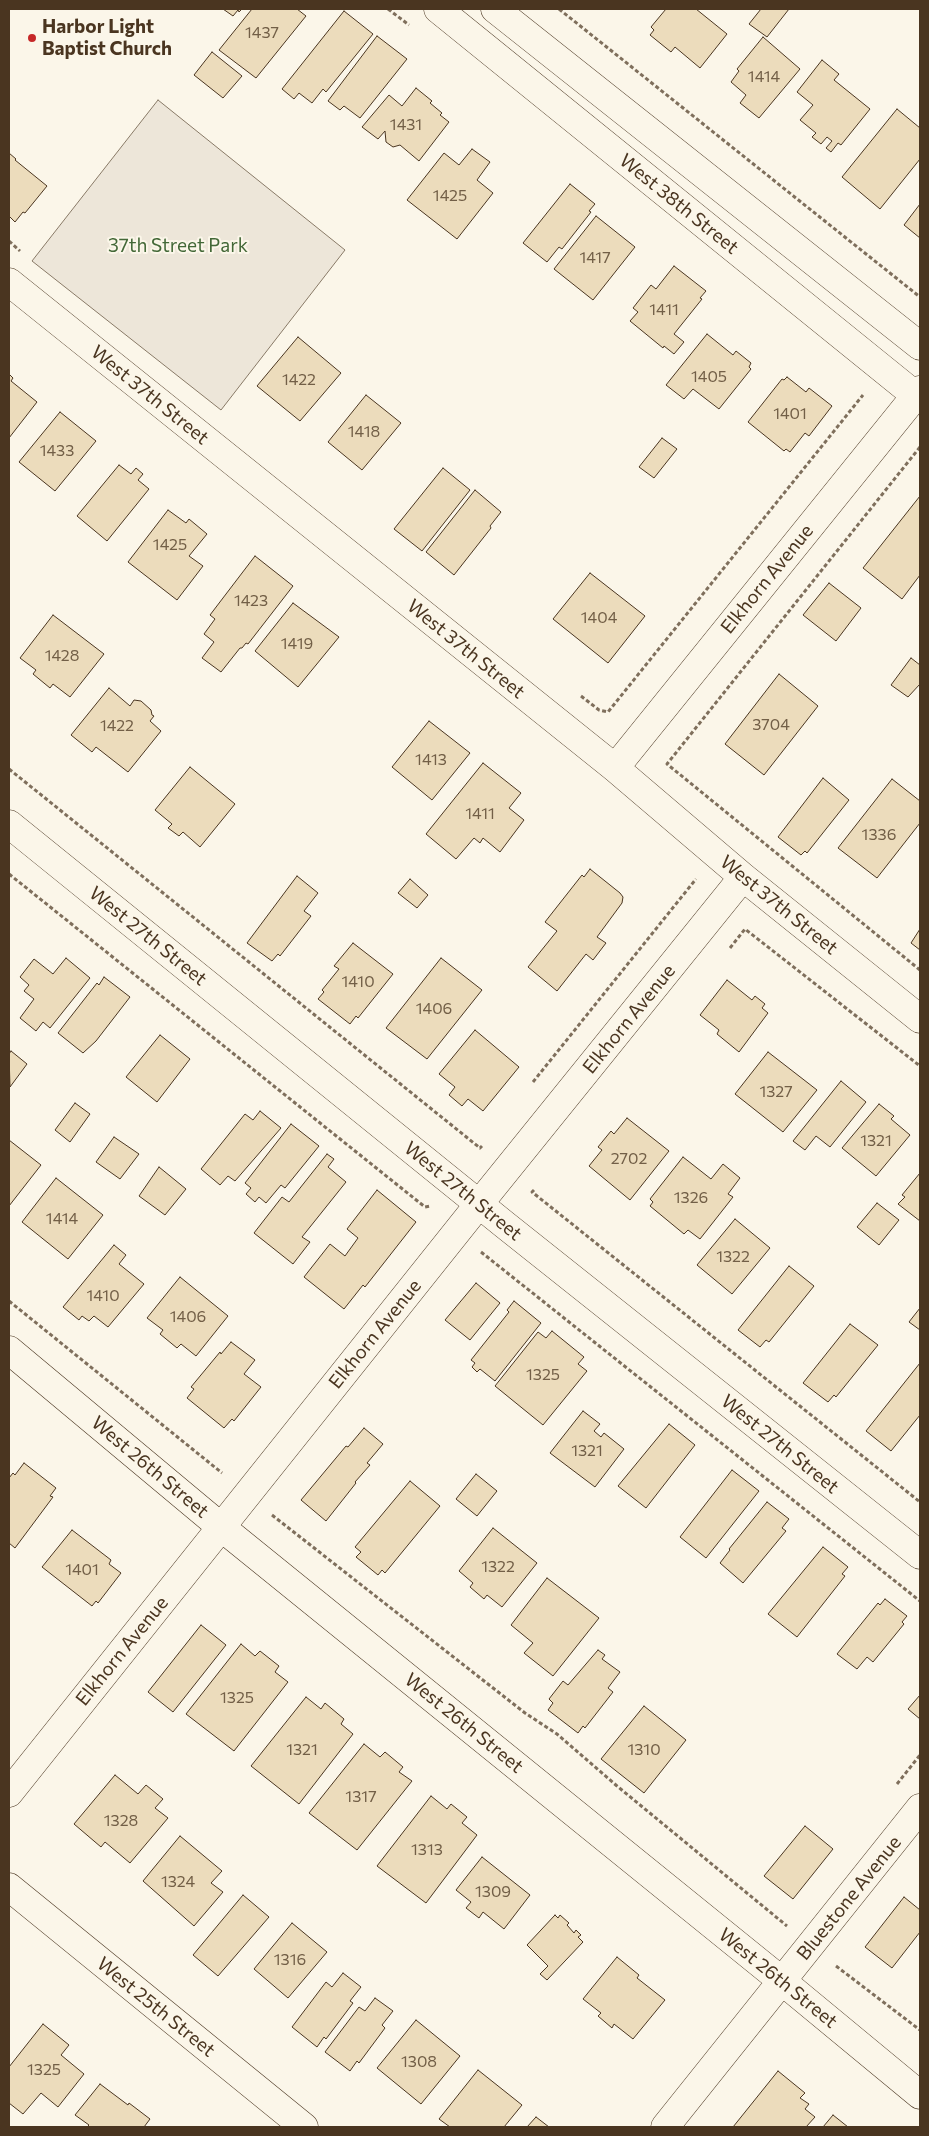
<!DOCTYPE html>
<html>
<head>
<meta charset="utf-8">
<style>
  body { margin:0 }
  #map { position:relative; width:929px; height:2136px; overflow:hidden; background:#fbf6e9; font-family:Commissioner,sans-serif }
  canvas { display:block }
  .frame { position:absolute; inset:0; border:10px solid #4a3520; pointer-events:none }
</style>
</head>
<body>
<div id="map">
<canvas width="929" height="2136"></canvas>
<div class="frame"></div>
</div>
<script>
const c = document.querySelector('canvas').getContext('2d');
c.lineJoin = 'round';
function fill(path, color) {
  c.fillStyle = color;
  c.fill(path, 'evenodd');
}
function poly(rows) {
  const path = new Path2D();
  for (const r of rows) {
    path.moveTo(r[0], r[1]);
    for (let i = 2; i < r.length; i += 2) path.lineTo(r[i], r[i + 1]);
  }
  return path;
}
function stroke(path, color, width, dash) {
  c.strokeStyle = color;
  c.lineWidth = width;
  c.lineCap = dash ? 'butt' : 'round';
  c.setLineDash(dash || []);
  c.stroke(path);
}
function label(font, color, halo, rows, align = 'center') {
  c.font = font + ' Commissioner,sans-serif';
  c.lineWidth = 4;
  c.setLineDash([]);
  c.textBaseline = 'middle';
  c.strokeStyle = halo;
  c.fillStyle = color;
  for (const [text, x, y, turn = 0] of rows) {
    c.save();
    c.translate(x, y);
    c.rotate((+turn || 0) * Math.PI / 180);
    c.textAlign = isNaN(turn) ? turn : align;
    if (halo) c.strokeText(text, 0, 0);
    c.fillText(text, 0, 0);
    c.restore();
  }
}
const green = poly([
  [158,100,345,250,221,410,32,261,158,100]
]);
fill(green, '#ede6d9');
stroke(green, '#887966', 1);
const building = poly([
  [223,9,242,9,239,12,238,10,233,16,223,9],
  [252,9,297,9,306,16,256,78,219,50,252,9],
  [666,9,696,9,727,34,700,68,675,47,671,52,650,35,654,30,651,27,666,9],
  [761,9,789,9,767,37,749,24,761,9],
  [344,11,373,34,326,92,323,89,312,103,299,93,294,99,282,89,344,11],
  [377,36,407,59,360,118,344,106,340,110,328,101,377,36],
  [763,37,800,69,759,118,740,103,746,95,731,82,739,71,737,69,763,37],
  [212,52,242,76,223,98,194,75,212,52],
  [822,60,839,74,834,80,870,109,841,145,838,143,831,152,826,148,832,141,827,137,821,144,812,137,816,133,800,120,813,105,797,92,822,60],
  [416,88,432,101,430,103,442,113,440,115,449,122,419,161,400,145,393,147,386,142,385,131,378,139,362,127,389,95,402,106,416,88],
  [897,109,920,128,920,159,880,209,842,177,897,109],
  [472,149,490,162,477,180,493,193,457,239,407,200,444,153,459,165,472,149],
  [9,153,16,159,15,160,47,186,25,213,23,212,15,222,9,216,9,153],
  [570,184,595,204,589,211,591,212,562,249,559,247,547,262,523,243,570,184],
  [920,204,920,238,904,225,920,204],
  [596,216,635,247,593,300,554,269,596,216],
  [674,266,706,291,700,298,702,299,674,334,684,342,674,354,664,346,663,348,630,321,638,312,633,308,651,285,656,289,674,266],
  [707,334,733,355,736,351,751,363,749,367,751,369,719,409,693,389,684,399,666,385,707,334],
  [298,337,341,373,300,421,257,386,298,337],
  [9,374,13,378,11,381,37,402,9,438,9,374],
  [787,377,806,392,809,388,832,406,809,436,805,433,790,452,786,449,784,451,748,422,782,379,784,380,787,377],
  [366,395,401,423,362,470,328,442,366,395],
  [60,412,96,441,55,491,19,462,60,412],
  [662,438,677,449,654,478,639,467,662,438],
  [119,465,131,474,136,468,143,474,138,480,149,489,107,541,77,516,119,465],
  [443,468,470,490,422,551,394,529,443,468],
  [475,490,501,512,490,526,491,528,454,575,426,552,475,490],
  [920,496,920,575,902,599,863,568,920,496],
  [168,510,186,523,189,519,207,534,189,556,203,566,177,600,128,562,168,510],
  [255,556,293,586,248,644,246,643,242,648,240,648,221,672,202,658,214,642,204,634,215,619,210,615,255,556],
  [590,573,645,616,608,663,553,619,590,573],
  [829,583,861,608,836,641,803,615,829,583],
  [293,603,339,637,298,687,255,651,293,603],
  [53,615,104,654,70,697,53,684,50,688,33,674,36,670,20,658,53,615],
  [911,658,920,665,920,684,908,697,891,685,911,658],
  [779,674,818,706,764,775,725,744,779,674],
  [109,688,130,706,134,700,141,701,151,710,152,715,154,716,150,721,161,731,128,772,96,747,92,752,71,735,109,688],
  [429,721,470,753,432,800,392,767,429,721],
  [483,763,521,793,509,808,524,820,500,852,483,838,480,843,474,838,456,859,426,834,483,763],
  [190,767,235,804,200,847,183,832,179,836,168,828,172,824,155,810,190,767],
  [823,778,849,800,807,853,805,851,801,855,778,837,823,778],
  [892,779,920,801,920,823,877,878,838,848,892,779],
  [590,869,620,893,623,897,622,903,597,937,606,943,593,960,586,954,557,991,528,967,557,931,545,922,582,875,584,877,590,869],
  [297,876,318,893,304,911,311,916,280,956,278,954,272,961,247,943,297,876],
  [410,879,428,895,417,908,398,893,410,879],
  [920,929,920,950,911,943,920,929],
  [353,943,393,974,358,1018,356,1016,350,1024,318,999,324,992,322,990,339,969,334,966,353,943],
  [66,958,90,978,50,1028,43,1022,36,1031,20,1018,34,999,24,991,29,985,20,977,34,959,53,974,66,958],
  [441,958,482,990,427,1059,386,1028,441,958],
  [104,977,130,997,96,1041,83,1053,58,1033,97,983,99,985,104,977],
  [727,980,752,1000,755,996,765,1004,762,1008,768,1013,739,1052,717,1034,719,1030,700,1015,727,980],
  [475,1030,519,1067,483,1111,468,1099,462,1106,449,1095,455,1087,439,1074,475,1030],
  [160,1035,190,1059,157,1102,126,1077,160,1035],
  [11,1051,27,1064,10,1087,9,1054,11,1051],
  [768,1052,817,1090,783,1132,735,1094,768,1052],
  [841,1081,866,1102,830,1147,816,1136,805,1150,793,1141,841,1081],
  [75,1103,90,1114,70,1142,55,1130,75,1103],
  [879,1104,894,1116,891,1119,910,1135,876,1176,842,1148,879,1104],
  [260,1111,281,1128,235,1181,228,1176,220,1185,201,1169,245,1114,253,1120,260,1111],
  [627,1118,669,1151,630,1200,589,1166,602,1150,598,1147,611,1131,614,1134,627,1118],
  [291,1124,319,1146,285,1188,281,1185,266,1203,259,1197,255,1202,246,1194,251,1188,245,1183,291,1124],
  [114,1137,139,1154,120,1179,96,1162,114,1137],
  [9,1140,41,1165,9,1206,9,1140],
  [327,1154,334,1159,328,1167,346,1182,302,1237,310,1242,293,1264,254,1233,282,1197,289,1202,327,1154],
  [683,1157,711,1179,723,1164,740,1178,728,1194,733,1197,700,1239,688,1230,684,1234,650,1206,653,1202,650,1199,683,1157],
  [159,1167,186,1189,165,1215,139,1196,159,1167],
  [920,1173,920,1221,898,1204,905,1197,902,1195,920,1173],
  [56,1178,103,1215,68,1259,22,1222,56,1178],
  [377,1190,416,1222,365,1287,363,1285,344,1309,304,1277,330,1244,345,1256,358,1238,347,1229,377,1190],
  [877,1203,899,1220,879,1245,857,1227,877,1203],
  [735,1219,770,1248,732,1294,697,1265,735,1219],
  [114,1245,126,1255,119,1264,144,1284,108,1327,94,1316,89,1321,82,1316,79,1320,63,1307,114,1245],
  [789,1266,814,1286,769,1342,766,1340,760,1347,738,1330,789,1266],
  [180,1277,228,1316,196,1356,181,1344,177,1348,160,1334,163,1330,147,1318,180,1277],
  [476,1283,500,1303,470,1340,445,1320,476,1283],
  [514,1301,541,1323,495,1381,480,1369,477,1372,472,1367,475,1363,471,1360,509,1312,507,1310,514,1301],
  [920,1308,920,1330,909,1322,920,1308],
  [850,1324,878,1345,836,1397,834,1395,828,1402,803,1383,850,1324],
  [552,1331,584,1357,578,1364,587,1371,543,1425,495,1386,538,1332,546,1338,552,1331],
  [231,1342,255,1360,244,1374,261,1387,234,1421,232,1419,224,1428,187,1398,194,1389,191,1387,220,1352,221,1354,231,1342],
  [920,1363,920,1415,891,1451,866,1431,920,1363],
  [583,1411,600,1424,594,1431,601,1437,604,1433,624,1449,595,1487,550,1453,583,1411],
  [669,1424,695,1445,646,1508,618,1486,669,1424],
  [364,1428,383,1444,367,1463,370,1465,355,1482,356,1483,326,1521,301,1500,346,1446,348,1447,364,1428],
  [24,1463,56,1488,50,1496,53,1497,15,1548,9,1543,9,1478,13,1473,15,1475,24,1463],
  [732,1470,759,1491,706,1558,680,1537,732,1470],
  [476,1474,497,1491,477,1516,456,1499,476,1474],
  [410,1481,440,1506,385,1573,382,1570,378,1575,356,1557,361,1552,355,1547,410,1481],
  [767,1502,789,1519,782,1528,786,1531,743,1583,720,1563,730,1550,729,1549,767,1502],
  [493,1528,537,1563,502,1607,487,1595,484,1599,470,1587,473,1583,459,1571,493,1528],
  [72,1530,111,1560,109,1564,121,1573,98,1603,96,1601,92,1606,42,1567,72,1530],
  [823,1547,848,1567,842,1574,845,1576,797,1637,768,1614,823,1547],
  [547,1578,599,1618,553,1676,524,1653,533,1643,511,1625,547,1578],
  [885,1599,907,1616,902,1622,904,1624,873,1662,867,1657,857,1669,837,1654,878,1603,880,1605,885,1599],
  [201,1625,226,1645,173,1712,148,1692,201,1625],
  [241,1644,255,1656,260,1651,279,1666,275,1672,288,1682,234,1751,186,1714,241,1644],
  [598,1650,605,1655,602,1659,620,1672,608,1688,613,1692,585,1728,583,1726,578,1733,548,1710,553,1703,549,1699,563,1681,568,1685,598,1650],
  [920,1695,920,1719,908,1709,920,1695],
  [306,1697,321,1709,325,1703,344,1719,341,1724,353,1734,299,1804,251,1766,306,1697],
  [644,1706,686,1740,644,1793,601,1759,644,1706],
  [364,1744,380,1757,385,1752,403,1767,399,1772,412,1781,357,1850,309,1813,364,1744],
  [115,1775,138,1794,146,1785,163,1799,155,1808,168,1818,130,1863,105,1842,101,1847,74,1824,115,1775],
  [431,1796,447,1809,451,1804,467,1817,462,1823,477,1835,426,1903,377,1866,431,1796],
  [805,1826,833,1849,793,1899,764,1876,805,1826],
  [180,1836,222,1871,211,1883,223,1892,194,1926,143,1881,180,1836],
  [482,1857,530,1895,504,1929,483,1912,479,1918,466,1908,471,1902,456,1890,482,1857],
  [243,1895,269,1917,218,1976,193,1955,243,1895],
  [904,1897,920,1910,920,1932,892,1968,865,1947,904,1897],
  [555,1915,558,1918,560,1915,569,1923,567,1925,574,1933,576,1930,581,1935,578,1937,583,1942,547,1980,540,1974,548,1966,527,1945,555,1915],
  [292,1923,327,1952,288,1998,254,1969,292,1923],
  [617,1957,639,1975,637,1978,665,2000,633,2039,614,2024,612,2028,598,2016,601,2013,583,1999,617,1957],
  [343,1973,361,1987,350,2001,353,2003,326,2039,324,2037,317,2047,292,2027,326,1982,332,1987,343,1973],
  [375,1998,393,2011,382,2025,385,2028,359,2063,357,2061,350,2071,325,2052,359,2007,365,2011,375,1998],
  [416,2020,460,2056,421,2104,377,2068,416,2020],
  [43,2024,69,2045,61,2055,84,2074,58,2107,41,2093,23,2114,9,2103,9,2067,43,2024],
  [478,2070,522,2105,504,2127,450,2127,439,2119,478,2070],
  [778,2071,805,2093,800,2098,809,2104,805,2109,815,2117,806,2127,733,2127,778,2071],
  [100,2084,128,2105,129,2103,150,2119,144,2127,87,2127,89,2125,75,2115,100,2084],
  [833,2115,848,2127,823,2127,833,2115],
  [536,2117,549,2127,527,2127,536,2117]
]);
fill(building, '#ecdcbc');
stroke(building, '#4a3520', 1);
const minor = poly([
  [9,282,615,768,743,877,920,1019],
  [615,768,920,390],
  [9,824,505,1225,920,1555],
  [9,1350,221,1527,782,1981,920,2095],
  [9,1793,479,1204,743,877],
  [9,1887,304,2127],
  [665,2127,920,1808]
]);
const tertiary = poly([
  [438,9,920,399],
  [495,9,920,346]
]);
stroke(minor, '#4a3520', 29);
stroke(tertiary, '#4a3520', 29);
stroke(poly([
  [388,9,409,25],
  [559,9,920,297],
  [9,241,20,251],
  [920,447,667,764,920,970],
  [581,696,599,710,608,712,863,395],
  [9,769,480,1148,482,1146],
  [9,874,425,1207,430,1206],
  [730,948,745,929,920,1066],
  [533,1082,696,879],
  [534,1190,532,1192,920,1502],
  [481,1252,920,1601],
  [9,1301,222,1473],
  [272,1515,525,1713,557,1734,617,1786,787,1926],
  [897,1784,920,1755],
  [836,1966,920,2030]
]), '#7f6f5c', 3, [4, 2.5]);
stroke(minor, '#fbf6e9', 28);
stroke(tertiary, '#fbf6e9', 28);
for (const [x, y, r, color] of [
  [32,38,5,"#c62828"]
]) {
  const dot = new Path2D();
  dot.arc(x, y, r, 0, 2 * Math.PI);
  c.fillStyle = color;
  c.fill(dot);
  stroke(dot, '#fbf6e9', 2);
}
label('16px', '#725f47', null, [
  ["1437",262,33],
  ["1414",764,77],
  ["1431",406,125],
  ["1425",450,196],
  ["1417",595,258],
  ["1411",664,310],
  ["1405",709,377],
  ["1422",299,380],
  ["1401",790,414],
  ["1418",364,432],
  ["1433",57,451],
  ["1425",170,545],
  ["1423",251,601],
  ["1404",599,618],
  ["1419",297,644],
  ["1428",62,656],
  ["3704",771,725],
  ["1422",117,726],
  ["1413",431,760],
  ["1411",480,814],
  ["1336",879,835],
  ["1410",358,982],
  ["1406",434,1009],
  ["1327",776,1092],
  ["1321",876,1141],
  ["2702",629,1159],
  ["1326",691,1198],
  ["1414",62,1219],
  ["1322",733,1257],
  ["1410",103,1296],
  ["1406",188,1317],
  ["1325",543,1375],
  ["1321",587,1451],
  ["1322",498,1567],
  ["1401",82,1570],
  ["1325",237,1698],
  ["1321",302,1750],
  ["1310",644,1750],
  ["1317",361,1797],
  ["1328",121,1821],
  ["1313",427,1850],
  ["1324",178,1882],
  ["1309",493,1892],
  ["1316",290,1960],
  ["1308",419,2062],
  ["1325",44,2070]
]);
label('bold 19px', '#4a3520', '#fbf6e9', [
  ["Harbor Light",42,27],
  ["Baptist Church",42,49]
], 'left');
label('19px', '#4a3520', '#fbf6e9', [
  ["West 38th Street",679,204,39],
  ["West 37th Street",150,395,39],
  ["Elkhorn Avenue",767,579,-51],
  ["West 37th Street",466,649,39],
  ["West 37th Street",779,905,39],
  ["West 27th Street",148,936,39],
  ["Elkhorn Avenue",629,1019,-51],
  ["West 27th Street",463,1191,39],
  ["Elkhorn Avenue",375,1334,-51],
  ["West 27th Street",780,1444,39],
  ["West 26th Street",150,1467,40],
  ["Elkhorn Avenue",122,1651,-51],
  ["West 26th Street",464,1723,39],
  ["Bluestone Avenue",849,1898,-51],
  ["West 26th Street",778,1978,39],
  ["West 25th Street",156,2007,39]
]);
label('19px', '#436837', '#fbf6e9', [
  ["37th Street Park",178,246]
]);
</script>
</body>
</html>
